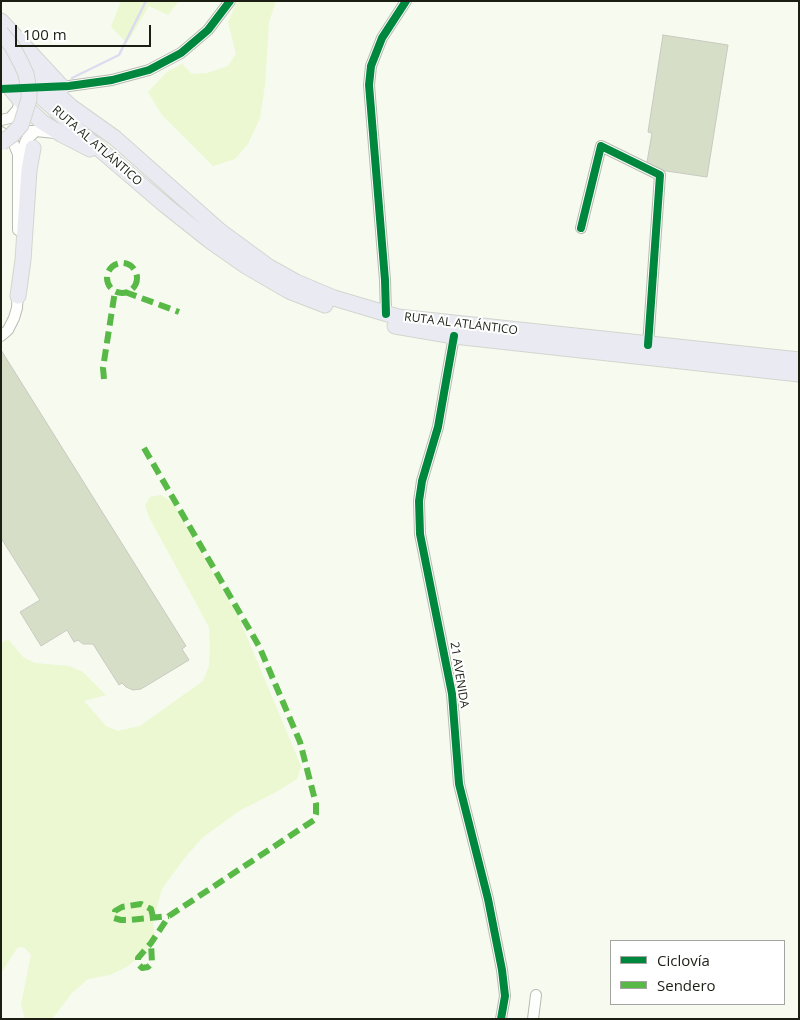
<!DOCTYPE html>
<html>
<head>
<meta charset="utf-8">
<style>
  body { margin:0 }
  #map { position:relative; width:800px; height:1020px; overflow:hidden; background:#f6faef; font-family:"Open Sans",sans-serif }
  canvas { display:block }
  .frame { position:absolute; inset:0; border:2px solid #1b1f13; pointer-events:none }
  .legend { position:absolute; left:610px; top:940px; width:175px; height:65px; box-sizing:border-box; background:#fff; border:1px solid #a4a5a1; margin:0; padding:6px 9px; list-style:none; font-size:15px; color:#1b1f13 }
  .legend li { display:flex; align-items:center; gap:10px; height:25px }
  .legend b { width:25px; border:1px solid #a4a5a1 }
  .scale { position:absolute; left:15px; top:25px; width:136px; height:22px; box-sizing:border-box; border:2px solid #1b1f13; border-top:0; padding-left:6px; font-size:15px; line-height:18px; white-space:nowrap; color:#1b1f13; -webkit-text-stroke:4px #fff; paint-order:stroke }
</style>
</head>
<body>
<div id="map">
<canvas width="800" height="1020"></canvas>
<div class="frame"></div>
<ul class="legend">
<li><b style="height:6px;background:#00873e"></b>Ciclovía</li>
<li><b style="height:6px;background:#58b947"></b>Sendero</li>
</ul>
<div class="scale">100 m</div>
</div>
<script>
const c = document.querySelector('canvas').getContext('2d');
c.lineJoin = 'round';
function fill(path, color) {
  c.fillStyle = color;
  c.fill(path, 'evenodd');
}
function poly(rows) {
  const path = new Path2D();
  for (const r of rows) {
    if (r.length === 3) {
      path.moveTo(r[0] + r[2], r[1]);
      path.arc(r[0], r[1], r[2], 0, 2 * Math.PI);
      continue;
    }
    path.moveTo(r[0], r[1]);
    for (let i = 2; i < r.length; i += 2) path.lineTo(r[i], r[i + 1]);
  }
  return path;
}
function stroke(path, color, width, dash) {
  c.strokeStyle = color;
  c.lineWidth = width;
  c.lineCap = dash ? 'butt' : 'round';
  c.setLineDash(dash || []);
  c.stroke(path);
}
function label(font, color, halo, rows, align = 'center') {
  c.font = font + ' "Open Sans",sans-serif';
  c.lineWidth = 4;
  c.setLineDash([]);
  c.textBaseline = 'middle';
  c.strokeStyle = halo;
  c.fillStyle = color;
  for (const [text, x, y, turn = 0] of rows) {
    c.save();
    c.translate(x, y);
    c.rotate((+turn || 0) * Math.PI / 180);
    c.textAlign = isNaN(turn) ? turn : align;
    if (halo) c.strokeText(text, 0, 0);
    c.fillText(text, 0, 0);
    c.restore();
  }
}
fill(poly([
  [121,1,179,1,168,15,149,6,127,43,111,27],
  [237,1,276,1,269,22,265,85,260,118,248,144,235,159,213,166,162,115,148,92,168,71,182,64,192,74,207,73,228,66,236,54,228,22],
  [161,495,173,503,239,618,301,766,297,779,278,791,239,811,202,838,183,860,162,889,153,921,155,938,145,952,128,966,110,975,88,979,72,993,52,1019,25,1019,21,1004,31,955,25,948,18,947,1,973,1,643,8,639,23,657,35,663,69,666,83,672,106,695,84,701,106,726,118,731,140,726,203,681,209,666,210,647,209,627,149,517,145,505,150,497]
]), '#ebf8d1');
stroke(poly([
  [72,78,119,55,146,1]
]), '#dadcf0', 2.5);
const building = poly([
  [663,35,728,45,707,177,646,168,652,133,648,132,663,35],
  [1,350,186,646,182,649,189,660,141,689,133,690,126,687,122,683,119,685,93,644,83,644,78,640,74,642,67,630,41,646,20,612,40,600,1,538,1,350]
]);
fill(building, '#d7dec8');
stroke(building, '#c7cac0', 1);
const minor = poly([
  [69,86,112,80,149,70,181,53,208,30,230,1],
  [1,120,10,118,17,110,19,105,18,96],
  [12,131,36,131,55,133],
  [1,132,12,140,18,154,18,230],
  [19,159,26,140,36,131],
  [581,228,601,146,660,175,648,345],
  [386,314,385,280,369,85,371,66,382,38,406,1],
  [1,336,8,330,14,318,17,308,18,290],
  [454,336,438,427,422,481,419,501,420,534,452,694,459,784,488,899,502,970,505,996,501,1019],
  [533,1019,536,995]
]);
const highway = poly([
  [1,21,62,87],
  [1,45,33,71,70,106,115,138,220,231,269,267,296,282,334,298,398,317,799,360],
  [1,60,83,135,165,205,209,240,246,266,289,291,325,305],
  [1,77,26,107,42,122,61,134,90,149],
  [18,296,23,260,29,170,33,148],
  [395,326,454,336,799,374]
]);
stroke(minor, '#b8bbb1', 12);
stroke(highway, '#d3d5cf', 17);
stroke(minor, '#fefefd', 10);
stroke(highway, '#eaebf2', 15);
const highwayBridge = poly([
  [1,33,12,46,21,63,26,74,29,90,29,99,21,125,12,135,1,143]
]);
stroke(highwayBridge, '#d3d5cf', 17, []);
stroke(highwayBridge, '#eaebf2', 15);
stroke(poly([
  [122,278,15],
  [125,292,179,312],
  [104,379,103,368,115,291],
  [144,448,259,646,300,742,316,804,316,814,314,820,169,916,151,943,138,958,138,964,142,968,148,967,152,963,151,943],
  [153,917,151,909,141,904,122,907,115,911,114,918,121,920,130,920,169,916]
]), '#58b947', 6, [12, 6]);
stroke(poly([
  [1,89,69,86,112,80,149,70,181,53,208,30,230,1],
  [581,228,601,146,660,175,648,345],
  [386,314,385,280,369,85,371,66,382,38,406,1],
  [454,336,438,427,422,481,419,501,420,534,452,694,459,784,488,899,502,970,505,996,501,1019]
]), '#00873e', 8);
label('12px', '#1b1f13', '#fff', [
  ["RUTA AL ATLÁNTICO",97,146,41],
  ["RUTA AL ATLÁNTICO",461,324,7],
  ["21 AVENIDA",459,675,81]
]);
</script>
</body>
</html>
